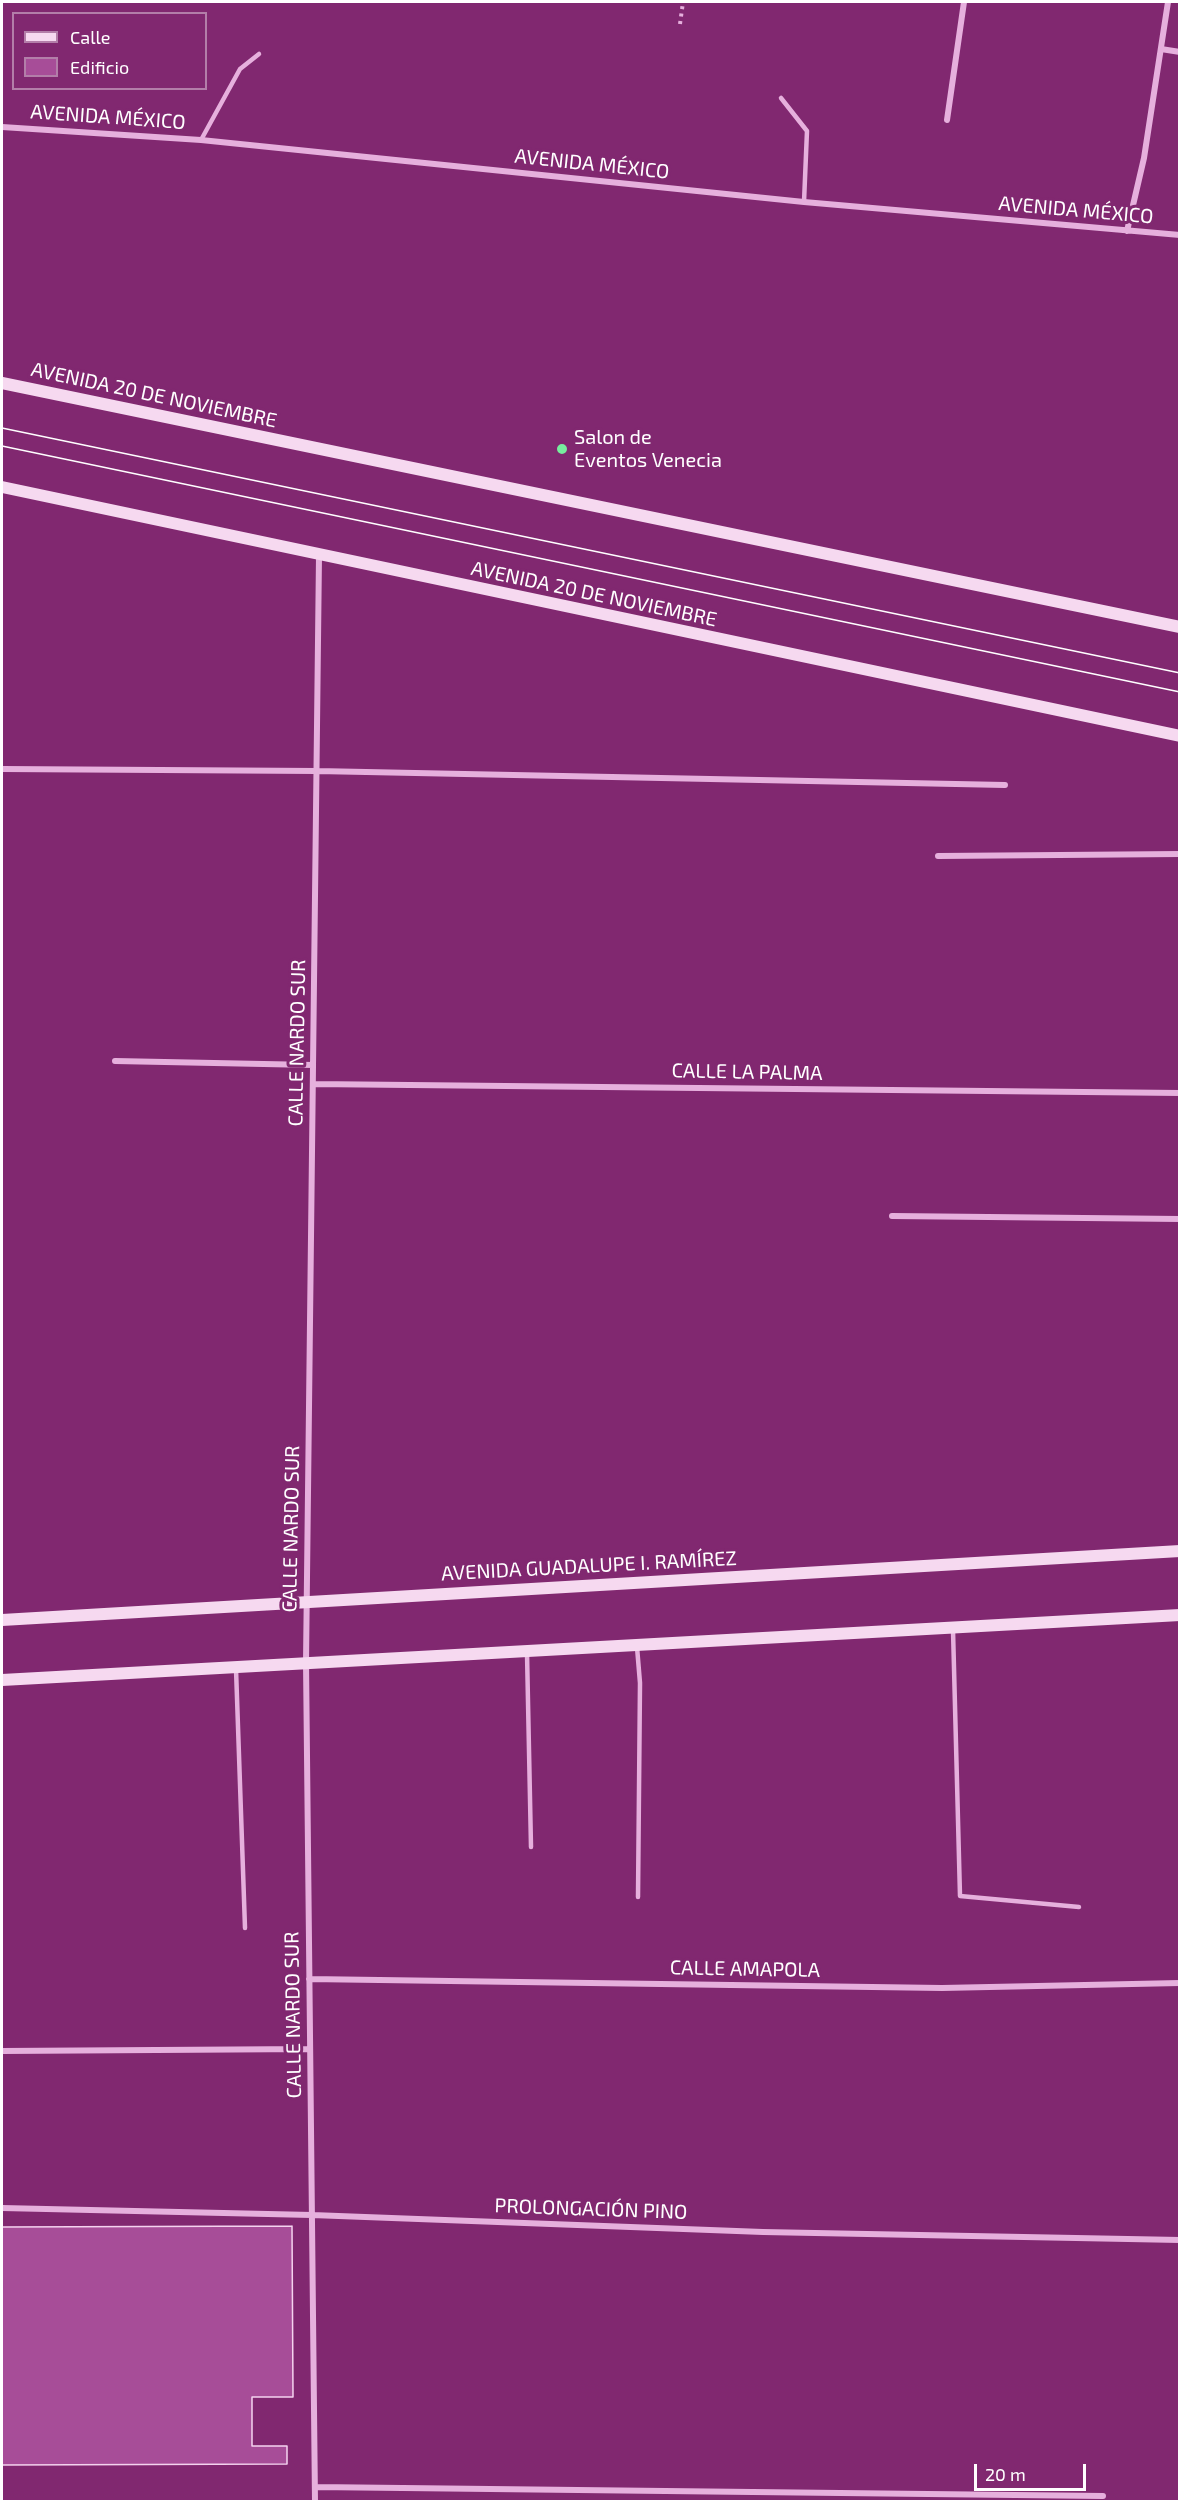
<!DOCTYPE html>
<html>
<head>
<meta charset="utf-8">
<style>
  body { margin:0 }
  #map { position:relative; width:1181px; height:2503px; overflow:hidden; background:#812870; font-family:"Exo 2",sans-serif }
  canvas { display:block }
  .frame { position:absolute; inset:0; border:3px solid #fff; pointer-events:none }
  .legend { position:absolute; left:12px; top:12px; width:195px; height:78px; box-sizing:border-box; background:#812870; border:2px solid #b37ea9; margin:0; padding:8px 10px; list-style:none; font-size:18px; color:#fff }
  .legend li { display:flex; align-items:center; gap:12px; height:30px }
  .legend b { width:30px; border:2px solid #b37ea9 }
  .scale { position:absolute; left:974px; top:2464px; width:112px; height:27px; box-sizing:border-box; border:3px solid #fff; border-top:0; padding-left:8px; font-size:18px; line-height:21px; white-space:nowrap; color:#fff; -webkit-text-stroke:4px #812870; paint-order:stroke }
</style>
</head>
<body>
<div id="map">
<canvas width="1181" height="2503"></canvas>
<div class="frame"></div>
<ul class="legend">
<li><b style="height:8px;background:#f6d9f0"></b>Calle</li>
<li><b style="height:16px;background:#a74d98"></b>Edificio</li>
</ul>
<div class="scale">20 m</div>
</div>
<script>
const c = document.querySelector('canvas').getContext('2d');
c.lineJoin = 'round';
function fill(path, color) {
  c.fillStyle = color;
  c.fill(path, 'evenodd');
}
function poly(rows) {
  const path = new Path2D();
  for (const r of rows) {
    path.moveTo(r[0], r[1]);
    for (let i = 2; i < r.length; i += 2) path.lineTo(r[i], r[i + 1]);
  }
  return path;
}
function stroke(path, color, width, dash) {
  c.strokeStyle = color;
  c.lineWidth = width;
  c.lineCap = dash ? 'butt' : 'round';
  c.setLineDash(dash || []);
  c.stroke(path);
}
function label(font, color, halo, rows, align = 'center') {
  c.font = font + ' "Exo 2",sans-serif';
  c.lineWidth = 6;
  c.setLineDash([]);
  c.textBaseline = 'middle';
  c.strokeStyle = halo;
  c.fillStyle = color;
  for (const [text, x, y, turn = 0] of rows) {
    c.save();
    c.translate(x, y);
    c.rotate((+turn || 0) * Math.PI / 180);
    c.textAlign = isNaN(turn) ? turn : align;
    if (halo) c.strokeText(text, 0, 0);
    c.fillText(text, 0, 0);
    c.restore();
  }
}
const building = poly([
  [292,2226,293,2397,252,2397,252,2446,287,2446,287,2464,2,2465,2,2227,292,2226]
]);
fill(building, '#a74d98');
stroke(building, '#f5d3ef', 1.5);
stroke(poly([
  [680,24,683,2]
]), '#e6b0dd', 4, [3, 4.5]);
stroke(poly([
  [781,98,807,131,804,202],
  [201,140,240,69,259,54],
  [953,1630,960,1896,1079,1907],
  [637,1647,640,1683,638,1897],
  [527,1653,531,1847],
  [236,1669,245,1928]
]), '#e6b0dd', 4.5);
stroke(poly([
  [1161,49,1180,52],
  [947,120,964,2],
  [2,127,201,140,804,202,1180,235],
  [1127,231,1144,158,1168,2],
  [2,769,317,771,1005,785],
  [938,856,1180,854],
  [115,1061,313,1065],
  [313,1084,1180,1093],
  [892,1216,1180,1219],
  [309,1979,942,1988,1180,1983],
  [2,2051,310,2049],
  [2,2208,312,2215,763,2232,1180,2240],
  [315,2487,1103,2496],
  [315,2502,306,1662,319,556]
]), '#e6b0dd', 6);
stroke(poly([
  [2,383,1180,627],
  [2,487,1180,736],
  [2,1620,1180,1551],
  [2,1680,1180,1615]
]), '#f6d9f0', 12);
stroke(poly([
  [2,428,1180,673],
  [2,446,1180,692]
]), '#fff', 1.5);
for (const [x, y, r, color] of [
  [562,449,6,"#77ed9e"]
]) {
  const dot = new Path2D();
  dot.arc(x, y, r, 0, 2 * Math.PI);
  c.fillStyle = color;
  c.fill(dot);
  stroke(dot, '#812870', 2);
}
label('20px', '#fff', '#812870', [
  ["AVENIDA MÉXICO",108,117,4],
  ["AVENIDA MÉXICO",592,164,6],
  ["AVENIDA MÉXICO",1076,210,5],
  ["AVENIDA 20 DE NOVIEMBRE",154,395,12],
  ["AVENIDA 20 DE NOVIEMBRE",594,594,12],
  ["CALLE NARDO SUR",297,1043,-89],
  ["CALLE LA PALMA",747,1072,1],
  ["CALLE NARDO SUR",291,1529,-89],
  ["AVENIDA GUADALUPE I. RAMÍREZ",589,1566,-3],
  ["CALLE AMAPOLA",745,1969,1],
  ["CALLE NARDO SUR",293,2015,-91],
  ["PROLONGACIÓN PINO",591,2209,2]
]);
label('20px', '#fff', '#812870', [
  ["Salon de",574,437],
  ["Eventos Venecia",574,460]
], 'left');
</script>
</body>
</html>
